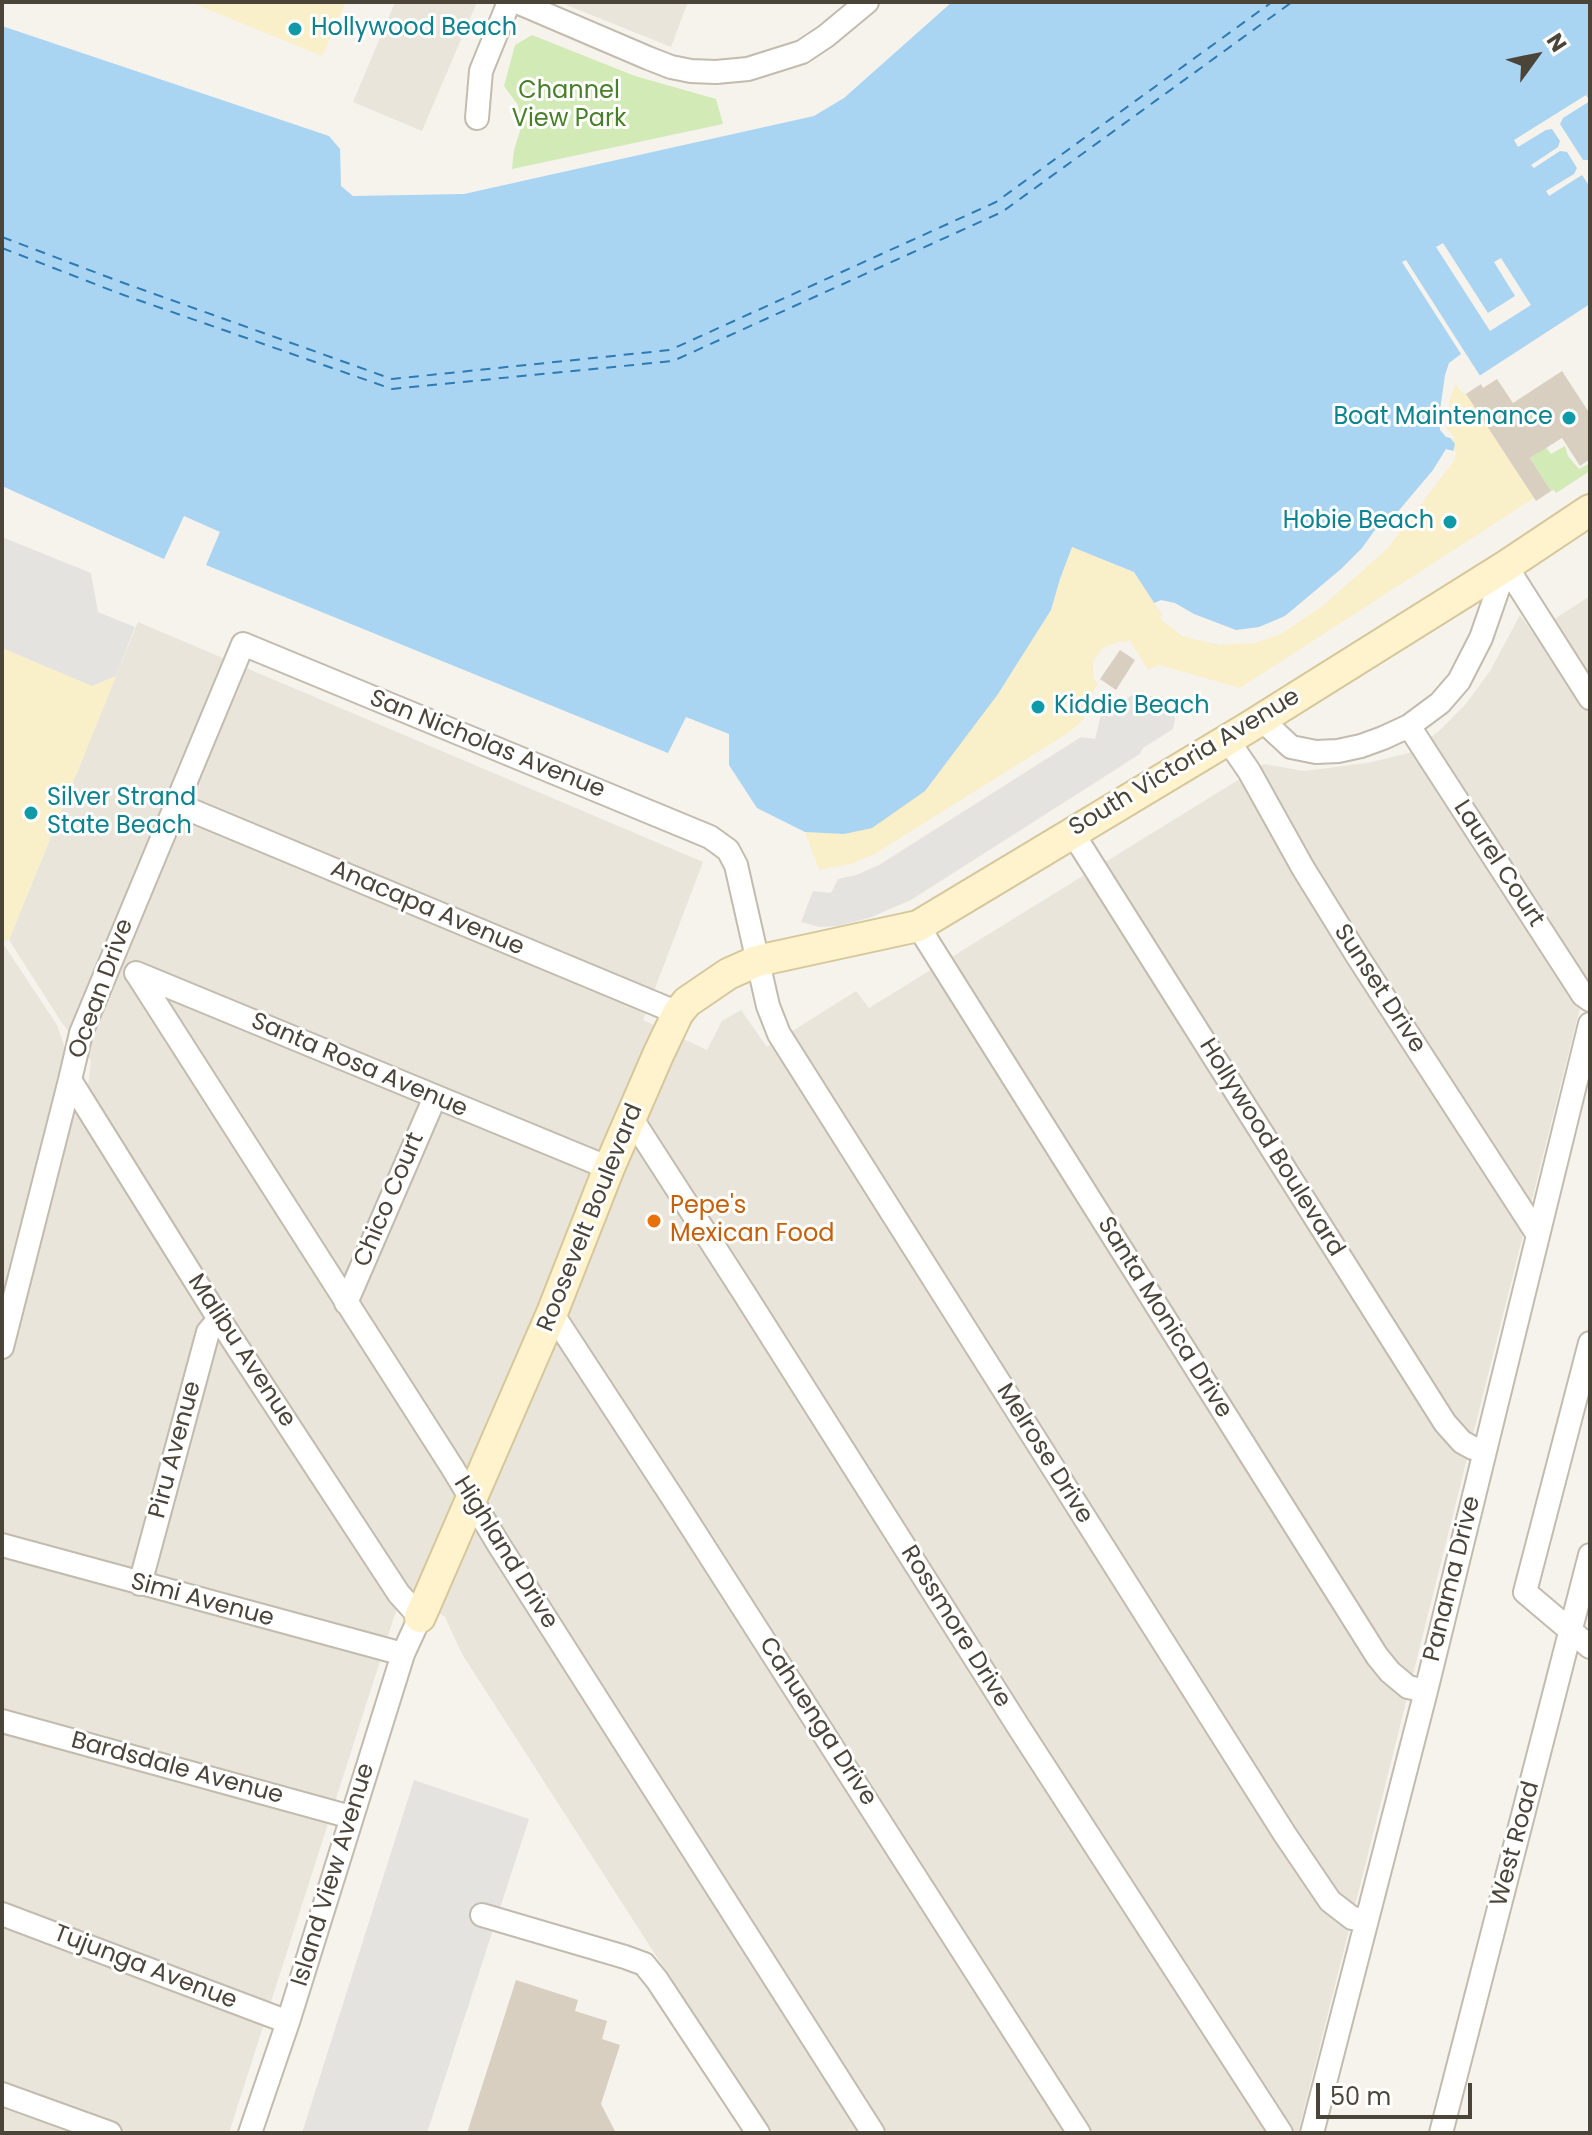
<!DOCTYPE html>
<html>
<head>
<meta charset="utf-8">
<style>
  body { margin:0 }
  #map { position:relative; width:1592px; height:2135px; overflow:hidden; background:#f6f3ec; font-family:Poppins,sans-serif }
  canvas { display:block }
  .frame { position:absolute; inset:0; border:4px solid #4b4439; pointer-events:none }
  .north { position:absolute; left:1496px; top:16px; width:80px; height:80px; -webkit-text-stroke:6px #fff; paint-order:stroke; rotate:57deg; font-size:22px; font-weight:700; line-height:32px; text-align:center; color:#4b4439 }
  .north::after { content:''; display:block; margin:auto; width:28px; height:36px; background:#4b4439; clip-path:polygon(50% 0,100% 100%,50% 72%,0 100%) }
  .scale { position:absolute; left:1316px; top:2083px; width:156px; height:36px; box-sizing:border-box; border:4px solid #4b4439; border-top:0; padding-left:10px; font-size:24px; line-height:28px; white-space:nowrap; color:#4b4439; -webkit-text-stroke:6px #fff; paint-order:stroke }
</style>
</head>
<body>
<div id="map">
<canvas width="1592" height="2135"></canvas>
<div class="frame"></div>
<div class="north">N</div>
<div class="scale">50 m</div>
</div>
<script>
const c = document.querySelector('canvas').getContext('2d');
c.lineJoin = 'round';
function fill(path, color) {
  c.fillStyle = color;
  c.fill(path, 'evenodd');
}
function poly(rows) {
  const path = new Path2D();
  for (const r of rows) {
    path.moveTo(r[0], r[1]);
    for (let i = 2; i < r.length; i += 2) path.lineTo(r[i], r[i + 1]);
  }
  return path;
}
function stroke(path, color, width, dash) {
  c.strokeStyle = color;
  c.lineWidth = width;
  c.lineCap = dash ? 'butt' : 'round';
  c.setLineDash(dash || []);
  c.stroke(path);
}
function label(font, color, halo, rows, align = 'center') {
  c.font = font + ' Poppins,sans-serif';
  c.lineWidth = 6;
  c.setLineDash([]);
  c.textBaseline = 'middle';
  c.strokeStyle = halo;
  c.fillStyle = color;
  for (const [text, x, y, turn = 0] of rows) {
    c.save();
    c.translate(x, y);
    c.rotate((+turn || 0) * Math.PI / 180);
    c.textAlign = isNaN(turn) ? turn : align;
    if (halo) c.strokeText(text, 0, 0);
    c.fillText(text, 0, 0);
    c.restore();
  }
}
fill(poly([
  [395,2,477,2,422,131,353,102],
  [559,2,688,2,671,47],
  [1590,596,1590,968,1298,2133,770,2133,462,1654,445,1617,403,1589,94,1101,88,1086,91,1061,62,1023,9,940,138,622,703,862,643,1020,707,1050,722,1021,741,1010,767,1047,856,991,869,1008,1264,764,1304,771,1367,763,1409,753,1438,732,1465,705,1490,671,1520,615,1533,633],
  [2,942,57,1025,100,1145,397,1608,229,2133,2,2133]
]), '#eae5da');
fill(poly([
  [532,35,635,76,716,99,723,124,512,169,514,150,521,128,518,105,504,86,515,45],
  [1542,442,1551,454,1565,446,1568,456,1579,469,1590,463,1590,471,1556,493,1554,490,1551,491,1530,458,1538,453]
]), '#d2eab5');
fill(poly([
  [190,2,346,2,322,56],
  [1454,380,1461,392,1466,394,1534,498,1240,688,1159,665,1148,670,1129,639,1126,643,1121,641,1102,648,1093,662,1093,678,1098,684,1085,704,1090,709,1080,723,1068,733,873,855,850,864,819,870,805,832,844,834,998,694,1051,610,1060,579,1072,547,1134,572,1162,615,1185,634,1218,645,1443,429],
  [2,648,92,686,116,676,9,940,2,942]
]), '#f9efc9');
fill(poly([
  [2,537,91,573,98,612,135,627,116,676,92,686,2,648],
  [1135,693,1161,698,1175,718,1173,729,1143,748,1140,754,911,900,869,918,838,926,820,927,801,922,813,891,831,893,838,879,856,875,879,865,1081,737,1095,739,1101,715],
  [414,1780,529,1819,427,2133,302,2133]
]), '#e5e3e0');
fill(poly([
  [952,2,1590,2,1590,304,1476,378,1466,363,1454,380,1443,429,1455,444,1451,459,1384,547,1249,641,1217,645,1185,634,1162,615,1134,572,1072,547,1060,579,1051,610,998,694,925,791,872,828,844,834,805,832,757,808,729,765,729,734,686,717,668,753,206,565,220,532,184,516,164,559,2,486,2,26,329,136,340,149,341,186,353,196,464,194,814,116,844,98]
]), '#a9d4f2');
fill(poly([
  [1586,95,1590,101,1563,118,1560,124,1583,160,1590,160,1590,187,1582,175,1549,196,1546,191,1574,174,1577,168,1567,152,1560,151,1534,168,1531,165,1558,147,1560,141,1552,129,1546,130,1518,147,1514,140],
  [1443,243,1488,313,1515,296,1494,262,1501,258,1531,305,1490,331,1436,247],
  [1406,260,1482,379,1479,381,1477,378,1472,380,1465,368,1461,371,1450,398,1447,428,1456,439,1446,437,1440,430,1440,410,1445,375,1449,363,1461,354,1402,262],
  [1446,449,1457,452,1454,461,1387,549,1324,605,1281,634,1255,643,1218,645,1182,636,1161,620,1162,615,1154,603,1161,600,1175,603,1194,614,1236,630,1259,627,1285,616,1341,569,1362,548,1377,527,1395,515,1433,470]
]), '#f6f3ec');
stroke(poly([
  [2,237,121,282,392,379,670,350,996,202,1272,2],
  [2,248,118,293,392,389,673,361,1002,212,1292,2]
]), '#2e7ab2', 2, [10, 8]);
fill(poly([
  [1562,371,1590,414,1590,459,1580,466,1562,438,1530,458,1551,491,1536,501,1466,394,1481,384,1483,388,1497,379,1513,403],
  [1120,650,1135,660,1116,690,1100,679],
  [516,1980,578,2000,575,2011,607,2021,602,2039,620,2045,601,2104,616,2133,467,2133]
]), '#d8cfc1');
const street = poly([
  [517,2,648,58,671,67,691,71,716,72,748,69,802,52,826,36,867,2],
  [477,118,481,71,509,2],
  [1506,566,1590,698],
  [1261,719,1291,747,1316,752,1338,751,1361,746,1383,738,1409,726,1440,703,1459,681,1481,638,1506,566],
  [1409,726,1583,995,1590,1000],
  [1227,739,1249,771,1303,868,1358,957,1538,1235],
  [176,804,678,1013],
  [1072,832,1445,1423,1462,1442,1473,1448,1484,1451],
  [918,926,1377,1656,1390,1672,1408,1687,1426,1691],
  [136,973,609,1168],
  [137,974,452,1467,499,1545,873,2133],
  [70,1080,219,1319,399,1594,420,1617,403,1654,288,2022,250,2133],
  [632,1119,744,1293,1018,1726,1281,2133],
  [346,1303,435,1097],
  [552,1313,678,1506,1079,2133],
  [1590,1343,1525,1592,1590,1647],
  [2,1347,70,1080,81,1033,243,644,710,837,728,850,736,865,768,1006,779,1034,1284,1833,1330,1901,1352,1918,1367,1920],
  [2,1545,403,1654],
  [140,1584,208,1332,219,1319],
  [2,1721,351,1817],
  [2,1914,288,2022],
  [482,1915,625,1957,644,1964,657,1980,758,2133],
  [2,2094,110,2133],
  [1312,2133,1426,1691,1590,1024],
  [1441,2133,1590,1555]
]);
const secondary = poly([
  [420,1617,552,1313,609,1168,658,1055,678,1013,687,1002,728,974,757,961,918,926,1249,727,1506,566,1590,510]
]);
stroke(street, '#c2bbae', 26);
stroke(secondary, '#d6c79b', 34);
stroke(street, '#fff', 22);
stroke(secondary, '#fff3cd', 30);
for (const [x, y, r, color] of [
  [295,29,8,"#0f9aa8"],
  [1569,418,8,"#0f9aa8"],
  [1450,522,8,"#0f9aa8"],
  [1038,707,8,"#0f9aa8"],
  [31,813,8,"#0f9aa8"],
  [654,1221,8,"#e8710a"]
]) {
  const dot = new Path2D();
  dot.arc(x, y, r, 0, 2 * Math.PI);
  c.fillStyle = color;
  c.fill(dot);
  stroke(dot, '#fff', 3);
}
label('24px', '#0d838f', '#fff', [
  ["Hollywood Beach",311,29],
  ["Boat Maintenance",1553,418,"right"],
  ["Hobie Beach",1434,522,"right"],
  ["Kiddie Beach",1054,707],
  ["Silver Strand",47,799],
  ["State Beach",47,827]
], 'left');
label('24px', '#4a7f2a', '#fff', [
  ["Channel",569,92],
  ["View Park",569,120]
]);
label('24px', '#4b4439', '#fff', [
  ["San Nicholas Avenue",487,745,22],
  ["South Victoria Avenue",1185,763,-31],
  ["Laurel Court",1498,864,57],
  ["Anacapa Avenue",427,909,23],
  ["Ocean Drive",102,989,-70],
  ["Sunset Drive",1379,989,57],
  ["Santa Rosa Avenue",359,1066,23],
  ["Hollywood Boulevard",1271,1148,58],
  ["Chico Court",390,1200,-67],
  ["Roosevelt Boulevard",591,1218,-68],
  ["Santa Monica Drive",1164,1318,58],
  ["Malibu Avenue",241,1351,57],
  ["Piru Avenue",176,1450,-75],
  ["Melrose Drive",1044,1454,58],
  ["Highland Drive",505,1553,58],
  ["Panama Drive",1453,1579,-76],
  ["Simi Avenue",202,1601,15],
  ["Rossmore Drive",955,1627,58],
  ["Cahuenga Drive",817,1722,57],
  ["Bardsdale Avenue",177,1769,15],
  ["West Road",1516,1844,-75],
  ["Island View Avenue",334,1875,-73],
  ["Tujunga Avenue",145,1968,21]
]);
label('24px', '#c56008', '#fff', [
  ["Pepe's",670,1207],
  ["Mexican Food",670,1235]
], 'left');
</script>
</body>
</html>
